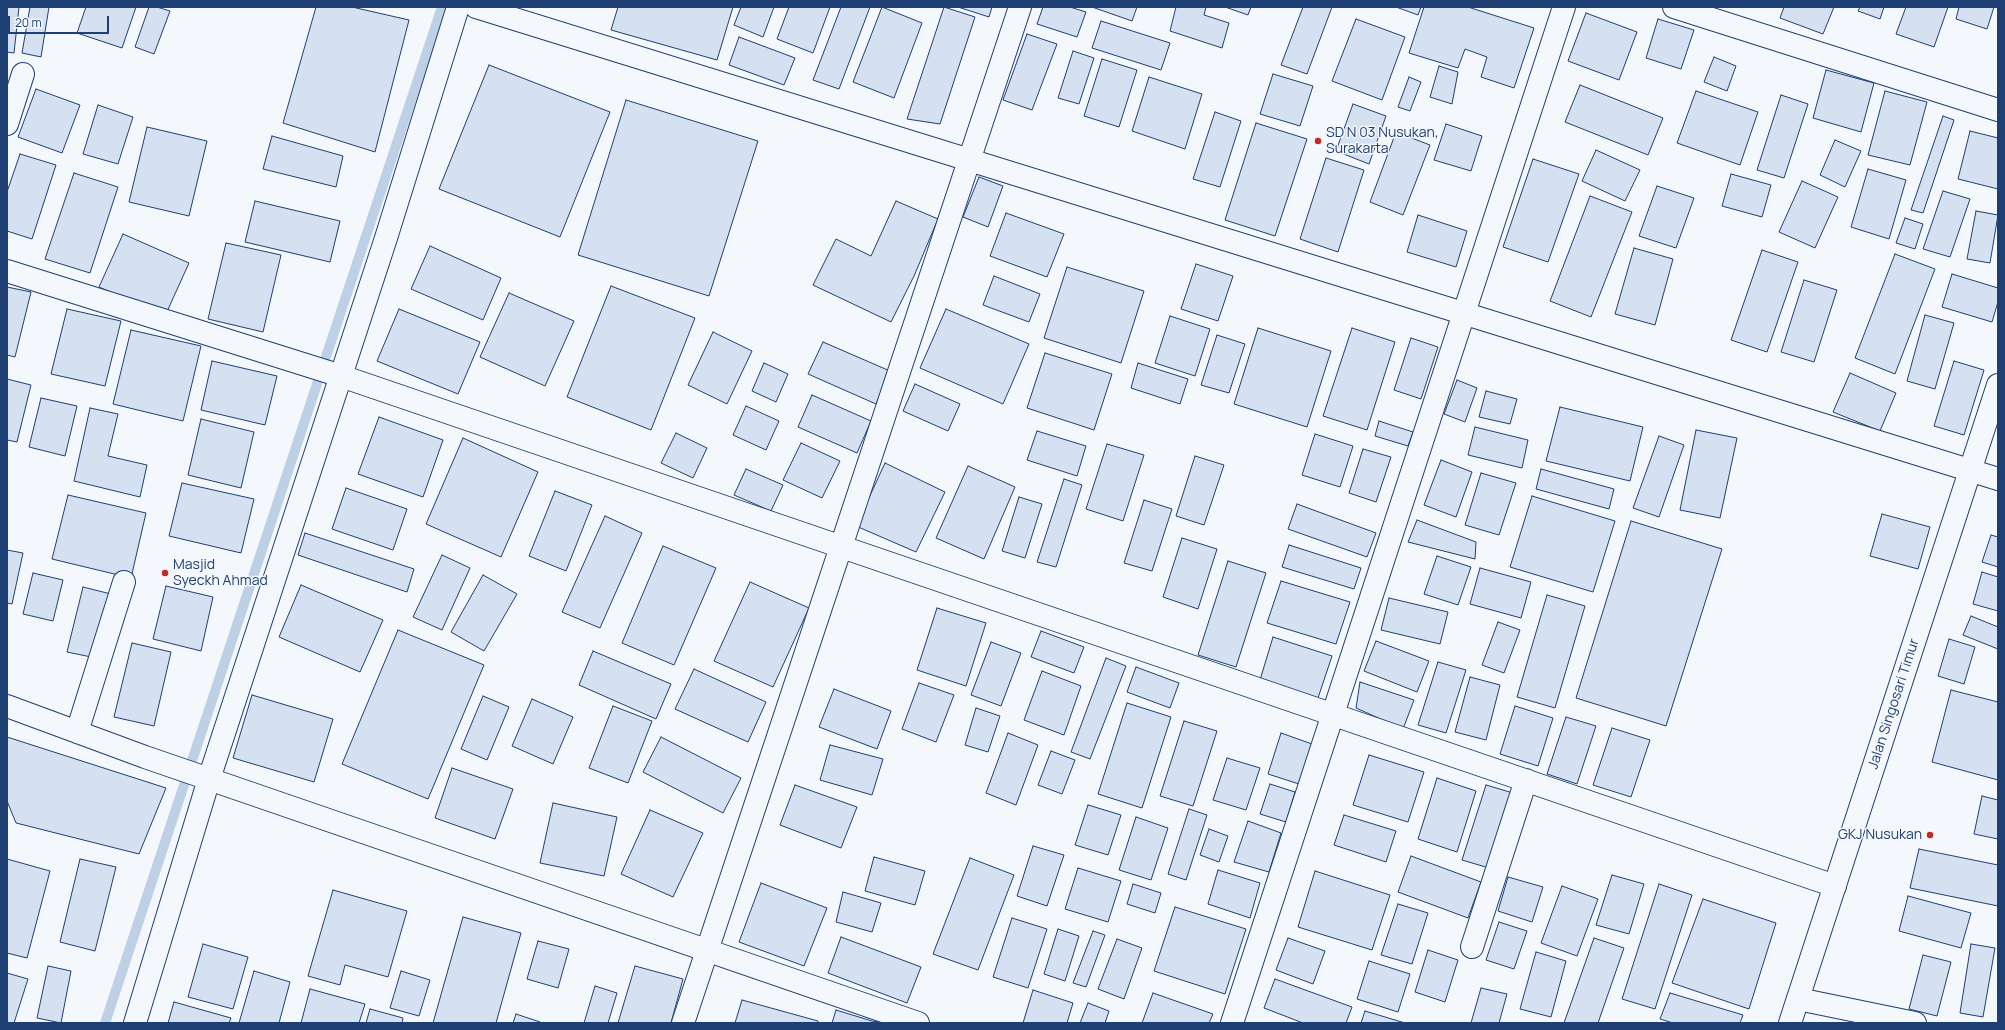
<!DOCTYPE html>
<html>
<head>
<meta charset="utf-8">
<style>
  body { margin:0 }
  #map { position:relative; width:2005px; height:1030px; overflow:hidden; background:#f4f7fb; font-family:Manrope,sans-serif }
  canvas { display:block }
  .frame { position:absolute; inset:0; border:8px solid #1d3f73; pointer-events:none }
  .scale { position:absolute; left:8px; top:16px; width:101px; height:18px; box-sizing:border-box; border:2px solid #1d3f73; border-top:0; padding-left:5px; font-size:12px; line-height:14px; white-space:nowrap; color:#1d3f73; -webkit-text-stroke:3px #f4f7fb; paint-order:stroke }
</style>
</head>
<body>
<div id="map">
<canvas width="2005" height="1030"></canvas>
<div class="frame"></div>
<div class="scale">20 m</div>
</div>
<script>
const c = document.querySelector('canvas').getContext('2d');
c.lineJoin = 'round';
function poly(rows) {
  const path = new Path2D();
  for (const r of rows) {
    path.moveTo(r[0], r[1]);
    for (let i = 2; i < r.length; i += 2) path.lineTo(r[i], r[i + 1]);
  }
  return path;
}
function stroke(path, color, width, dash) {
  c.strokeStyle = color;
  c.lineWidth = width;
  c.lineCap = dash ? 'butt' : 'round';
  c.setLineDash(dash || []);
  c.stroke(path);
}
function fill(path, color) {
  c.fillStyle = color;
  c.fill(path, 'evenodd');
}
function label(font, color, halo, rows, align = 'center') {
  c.font = font + ' Manrope,sans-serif';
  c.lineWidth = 3;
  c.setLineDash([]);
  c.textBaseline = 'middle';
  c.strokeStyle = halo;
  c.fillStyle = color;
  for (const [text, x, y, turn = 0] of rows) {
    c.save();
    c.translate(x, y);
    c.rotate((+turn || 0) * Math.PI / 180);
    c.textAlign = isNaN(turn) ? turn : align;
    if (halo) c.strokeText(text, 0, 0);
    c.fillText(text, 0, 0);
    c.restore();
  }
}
stroke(poly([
  [105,1023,442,7]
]), '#bed0e5', 10);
const building = poly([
  [7,7,19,7,14,53,7,52,7,7],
  [30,7,49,7,41,57,22,53,30,7],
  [86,7,136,7,122,48,77,33,86,7],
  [149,7,157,7,170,11,154,54,135,47,149,7],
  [316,7,352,7,409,20,375,152,283,123,316,7],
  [618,7,733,7,717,60,611,30,618,7],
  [741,7,774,7,763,37,734,25,741,7],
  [789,7,830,7,813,53,777,39,789,7],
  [841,7,870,7,839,89,813,80,841,7],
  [882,7,922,23,894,98,853,82,882,7],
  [944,7,975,17,940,124,907,119,944,7],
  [958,7,992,7,989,17,958,7],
  [1043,7,1070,7,1086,12,1077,37,1037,24,1043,7],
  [1092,7,1137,7,1132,21,1092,7],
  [1176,7,1206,7,1204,15,1229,23,1222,48,1170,31,1176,7],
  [1225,7,1251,7,1248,15,1225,7],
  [1303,7,1332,7,1307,74,1281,65,1303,7],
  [1396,7,1421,7,1418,15,1396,7],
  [1424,7,1468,7,1534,28,1514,88,1481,77,1487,57,1465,49,1458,68,1409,53,1424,7],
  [1784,7,1834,7,1823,34,1780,18,1784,7],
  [1860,7,1884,7,1880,19,1858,11,1860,7],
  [1906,7,1948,7,1934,47,1896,34,1906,7],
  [1959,7,1994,7,1987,29,1956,19,1959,7],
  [1586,13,1637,32,1619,80,1568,61,1586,13],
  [1356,19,1405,37,1382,100,1332,81,1356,19],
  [1658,19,1694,30,1681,69,1646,58,1658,19],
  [1101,21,1170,43,1161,70,1092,48,1101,21],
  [1027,34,1057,44,1032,110,1003,100,1027,34],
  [739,37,795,58,784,85,729,65,739,37],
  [1073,51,1094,58,1079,104,1058,98,1073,51],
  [1714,57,1736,66,1727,91,1704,82,1714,57],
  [1102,59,1137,70,1119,127,1084,116,1102,59],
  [489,65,610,112,560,237,439,189,489,65],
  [1439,66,1458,72,1452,104,1430,97,1439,66],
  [1826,70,1874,83,1861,132,1813,118,1826,70],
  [1273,74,1313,86,1300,126,1260,114,1273,74],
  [1149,77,1202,94,1185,149,1132,131,1149,77],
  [1409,77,1421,82,1410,111,1398,107,1409,77],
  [1580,85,1663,118,1648,155,1565,122,1580,85],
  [36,89,80,105,62,153,18,137,36,89],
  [1696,91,1758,112,1740,165,1677,143,1696,91],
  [1885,91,1927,102,1910,165,1868,155,1885,91],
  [1781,95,1808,104,1784,178,1757,170,1781,95],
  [626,100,758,141,709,296,578,255,626,100],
  [1353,104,1386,116,1369,164,1336,151,1353,104],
  [98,105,133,117,118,164,83,154,98,105],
  [1215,112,1241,121,1220,187,1193,179,1215,112],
  [1943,116,1954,120,1923,213,1911,210,1943,116],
  [1256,123,1307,139,1275,236,1225,220,1256,123],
  [1446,124,1482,136,1471,171,1434,160,1446,124],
  [147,127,207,141,189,216,129,202,147,127],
  [1970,131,1998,138,1998,189,1958,179,1970,131],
  [1396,132,1430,145,1403,215,1370,202,1396,132],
  [272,136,343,156,336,187,263,169,272,136],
  [1835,140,1861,151,1845,187,1820,175,1835,140],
  [1596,150,1640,170,1625,201,1582,181,1596,150],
  [20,154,56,165,32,239,7,231,7,192,20,154],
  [1326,158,1364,170,1338,252,1300,239,1326,158],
  [1533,159,1579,174,1548,262,1503,247,1533,159],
  [1868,169,1906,180,1889,239,1851,227,1868,169],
  [74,173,118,187,90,273,45,259,74,173],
  [1731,174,1771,185,1762,217,1722,206,1731,174],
  [979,177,1003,186,988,227,963,217,979,177],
  [1802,181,1838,197,1815,248,1779,232,1802,181],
  [1657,186,1694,198,1676,248,1639,236,1657,186],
  [1943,191,1970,199,1950,257,1923,249,1943,191],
  [1590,196,1632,212,1591,317,1550,301,1590,196],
  [255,201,340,221,330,262,245,242,255,201],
  [896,201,938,219,914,276,891,322,813,285,836,239,871,256,896,201],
  [1976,211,1998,215,1990,263,1967,259,1976,211],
  [1006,213,1064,234,1047,277,990,256,1006,213],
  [1418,215,1467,231,1456,267,1407,252,1418,215],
  [1905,218,1923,224,1915,249,1896,243,1905,218],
  [123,234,189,263,165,316,99,287,123,234],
  [226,243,281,255,263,332,208,319,226,243],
  [430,246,501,278,483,320,411,289,430,246],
  [1634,248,1673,259,1655,325,1615,314,1634,248],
  [1762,250,1798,262,1767,352,1731,340,1762,250],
  [1895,254,1935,269,1895,374,1855,358,1895,254],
  [1196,264,1233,276,1218,321,1181,309,1196,264],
  [1067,267,1144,291,1121,363,1044,338,1067,267],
  [1952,274,1998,288,1998,302,1992,322,1942,307,1952,274],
  [994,276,1040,294,1029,322,983,305,994,276],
  [1804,280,1837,290,1814,362,1781,352,1804,280],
  [611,286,695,318,651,430,567,397,611,286],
  [7,287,31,292,15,357,7,355,7,287],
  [509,293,574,321,545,386,480,357,509,293],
  [67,309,121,321,105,386,51,374,67,309],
  [399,309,480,342,458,394,377,361,399,309],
  [946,309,1029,344,1003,404,920,368,946,309],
  [1925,315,1954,323,1935,389,1907,381,1925,315],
  [1170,316,1210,329,1195,376,1155,363,1170,316],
  [1258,328,1331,351,1307,427,1234,404,1258,328],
  [1352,328,1395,342,1367,430,1323,416,1352,328],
  [131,330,201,346,183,421,113,404,131,330],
  [713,332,752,351,727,404,688,385,713,332],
  [1217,335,1245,344,1229,393,1201,385,1217,335],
  [1411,338,1438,347,1421,399,1394,390,1411,338],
  [823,342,890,371,876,404,808,374,823,342],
  [1045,353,1112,374,1094,430,1027,408,1045,353],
  [212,361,277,376,265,425,201,410,212,361],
  [1954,361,1984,370,1964,435,1934,426,1954,361],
  [764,363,788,374,776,402,752,391,764,363],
  [1138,363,1188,379,1180,404,1131,388,1138,363],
  [1850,373,1896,393,1880,431,1833,412,1850,373],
  [7,379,31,385,17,442,7,440,7,379],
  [1457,380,1477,388,1465,422,1444,414,1457,380],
  [915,384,960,404,948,431,903,411,915,384],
  [1486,391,1517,399,1510,424,1479,417,1486,391],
  [812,395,871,421,857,453,798,427,812,395],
  [41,398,77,406,65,456,29,447,41,398],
  [746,406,779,421,766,450,733,435,746,406],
  [1560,407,1643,427,1630,481,1546,461,1560,407],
  [90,408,118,414,108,456,147,465,140,497,74,481,90,408],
  [379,417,443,440,423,497,358,474,379,417],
  [201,419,254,432,241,488,188,475,201,419],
  [1379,421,1413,432,1408,446,1375,436,1379,421],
  [1475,427,1528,440,1522,468,1468,455,1475,427],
  [1696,430,1737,438,1720,518,1680,510,1696,430],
  [1037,431,1086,446,1077,476,1027,460,1037,431],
  [676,433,707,448,693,478,661,463,676,433],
  [1315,434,1353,446,1340,487,1302,475,1315,434],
  [1659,436,1684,445,1659,517,1633,508,1659,436],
  [463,438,538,472,501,557,426,524,463,438],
  [801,443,840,461,822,498,783,480,801,443],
  [1107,444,1144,455,1123,521,1086,509,1107,444],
  [1363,449,1391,457,1376,502,1349,493,1363,449],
  [1195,456,1224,465,1204,525,1176,516,1195,456],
  [1441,460,1472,472,1456,517,1424,505,1441,460],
  [885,463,945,492,916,552,856,526,885,463],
  [968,466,1015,487,984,559,936,538,968,466],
  [746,469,783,485,771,511,734,495,746,469],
  [1541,469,1614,489,1609,509,1536,489,1541,469],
  [1481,473,1516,483,1499,535,1465,525,1481,473],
  [1064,479,1082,485,1056,567,1037,562,1064,479],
  [182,483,254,499,241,553,169,536,182,483],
  [346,488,407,509,393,550,332,529,346,488],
  [555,491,592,505,566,571,529,556,555,491],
  [68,495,146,513,131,578,52,559,68,495],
  [1532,496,1615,521,1593,592,1510,567,1532,496],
  [1019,497,1042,504,1025,558,1002,551,1019,497],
  [1144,500,1172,509,1152,571,1124,563,1144,500],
  [1297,504,1376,533,1367,557,1288,529,1297,504],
  [1882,514,1930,527,1918,569,1870,556,1882,514],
  [605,516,642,533,600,628,562,612,605,516],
  [1417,520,1476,542,1475,559,1408,542,1417,520],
  [1631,521,1722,549,1666,726,1576,698,1631,521],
  [305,533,414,569,407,592,298,555,305,533],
  [1991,535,1998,537,1998,567,1982,562,1991,535],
  [1182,538,1217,549,1198,609,1163,597,1182,538],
  [1289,545,1361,568,1354,589,1282,567,1289,545],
  [663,546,716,568,674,665,622,643,663,546],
  [7,550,23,553,12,604,7,603,7,550],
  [442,555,470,568,442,630,413,617,442,555],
  [1437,556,1471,567,1458,605,1424,594,1437,556],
  [1228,561,1266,573,1236,667,1198,655,1228,561],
  [1480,568,1531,582,1521,618,1470,604,1480,568],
  [1982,572,1998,577,1998,611,1973,604,1982,572],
  [33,573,63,580,53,621,23,614,33,573],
  [483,575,517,594,484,651,451,632,483,575],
  [1281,581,1350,602,1336,644,1267,623,1281,581],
  [750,582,809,608,773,687,714,661,750,582],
  [301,585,383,620,360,672,279,637,301,585],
  [166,586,213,597,201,651,153,639,166,586],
  [83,587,111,594,96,658,67,652,83,587],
  [1547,595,1585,606,1555,708,1517,697,1547,595],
  [1389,598,1448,612,1440,644,1381,630,1389,598],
  [937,608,986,623,966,686,917,670,937,608],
  [1971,616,1998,627,1998,649,1963,635,1971,616],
  [1498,622,1520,630,1504,673,1482,665,1498,622],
  [398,630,484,665,428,799,342,764,398,630],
  [1041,631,1084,647,1074,673,1031,657,1041,631],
  [1273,637,1332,656,1318,698,1260,680,1273,637],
  [1949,639,1975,647,1964,684,1938,676,1949,639],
  [1376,641,1429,661,1417,692,1364,671,1376,641],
  [991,642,1021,653,1001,706,971,695,991,642],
  [132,643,171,652,154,726,114,717,132,643],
  [593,651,671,684,656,719,579,685,593,651],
  [1106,658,1126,666,1090,759,1071,752,1106,658],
  [1438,662,1466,670,1446,733,1418,725,1438,662],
  [1136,667,1179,683,1170,708,1127,692,1136,667],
  [694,669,766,702,748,742,675,709,694,669],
  [1042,671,1081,686,1064,735,1024,720,1042,671],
  [1470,677,1500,685,1486,740,1455,732,1470,677],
  [1360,682,1414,700,1403,729,1356,708,1360,682],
  [919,683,954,695,936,742,902,729,919,683],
  [834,689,891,711,877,749,819,727,834,689],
  [1951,690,1998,702,1998,780,1932,762,1951,690],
  [252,695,333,719,314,782,233,758,252,695],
  [483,696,509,707,487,760,461,749,483,696],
  [532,699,573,717,553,764,512,746,532,699],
  [1127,703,1171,717,1142,808,1098,794,1127,703],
  [613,706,652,721,628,783,589,768,613,706],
  [1515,706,1553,718,1538,766,1500,754,1515,706],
  [976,708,1000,716,988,752,965,745,976,708],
  [1566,717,1596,726,1577,784,1547,774,1566,717],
  [1184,721,1217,731,1193,806,1160,796,1184,721],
  [1612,728,1650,740,1631,797,1593,785,1612,728],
  [1008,733,1038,745,1016,805,986,793,1008,733],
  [1281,733,1312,744,1299,784,1268,774,1281,733],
  [7,737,166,788,139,854,16,823,7,801,7,737],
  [661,737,741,778,723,813,643,772,661,737],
  [830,745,883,759,872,795,820,780,830,745],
  [1051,751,1075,760,1062,794,1038,785,1051,751],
  [1369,755,1424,772,1408,822,1353,805,1369,755],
  [1227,758,1260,768,1246,810,1213,800,1227,758],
  [452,768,513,789,495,839,435,818,452,768],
  [1437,778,1476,791,1457,852,1418,839,1437,778],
  [1270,784,1295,792,1286,822,1260,814,1270,784],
  [795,785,857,807,841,848,780,825,795,785],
  [1486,785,1513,793,1489,868,1462,860,1486,785],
  [1982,796,1998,800,1998,839,1974,834,1982,796],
  [553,803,617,817,604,876,540,863,553,803],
  [1088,805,1121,815,1108,855,1075,845,1088,805],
  [1189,809,1207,815,1186,880,1168,874,1189,809],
  [650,810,703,833,673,897,621,874,650,810],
  [1344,815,1396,831,1386,862,1334,845,1344,815],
  [1136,817,1168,828,1151,880,1119,870,1136,817],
  [1248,821,1281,833,1269,872,1234,862,1248,821],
  [1209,829,1228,836,1219,862,1200,855,1209,829],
  [1033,846,1064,855,1047,906,1017,896,1033,846],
  [1919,849,1998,865,1998,906,1910,888,1919,849],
  [1411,856,1481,882,1468,918,1398,892,1411,856],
  [874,857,925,871,915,905,865,891,874,857],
  [970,858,1014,875,978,970,933,954,970,858],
  [7,859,50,871,27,958,7,953,7,859],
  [80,859,116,867,95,951,60,942,80,859],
  [1078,868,1121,881,1108,922,1065,909,1078,868],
  [1218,870,1260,883,1250,918,1208,904,1218,870],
  [1315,871,1390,895,1372,950,1298,927,1315,871],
  [1612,875,1644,884,1629,934,1596,925,1612,875],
  [1508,877,1543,887,1532,922,1498,911,1508,877],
  [761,883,827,908,804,966,739,942,761,883],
  [1133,884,1161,893,1155,913,1127,904,1133,884],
  [1659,884,1692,895,1655,1009,1622,999,1659,884],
  [1562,886,1598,899,1577,956,1541,943,1562,886],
  [333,890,407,911,388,977,345,965,340,985,308,976,333,890],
  [843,892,881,903,872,932,836,922,843,892],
  [1908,896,1971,913,1961,948,1899,931,1908,896],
  [1703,899,1776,923,1749,1009,1672,983,1703,899],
  [1398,904,1428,913,1412,964,1381,955,1398,904],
  [1175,907,1246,929,1225,994,1154,971,1175,907],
  [463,917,521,933,496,1023,433,1023,463,917],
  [1012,918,1047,929,1028,988,993,977,1012,918],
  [1499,922,1527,931,1514,969,1486,960,1499,922],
  [1058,929,1079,936,1065,981,1044,974,1058,929],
  [1093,931,1105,935,1086,987,1073,983,1093,931],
  [841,937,921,967,907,1003,828,973,841,937],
  [1288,938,1325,951,1313,984,1276,970,1288,938],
  [1594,938,1624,948,1598,1023,1564,1023,1594,938],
  [1117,939,1142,948,1124,999,1098,989,1117,939],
  [538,941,569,949,558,988,527,979,538,941],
  [203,944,248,957,233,1009,188,997,203,944],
  [1971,944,1995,948,1983,1017,1960,1013,1971,944],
  [1428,950,1458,960,1445,1002,1415,992,1428,950],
  [1536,952,1566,961,1551,1017,1520,1009,1536,952],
  [1923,955,1951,962,1937,1016,1909,1009,1923,955],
  [1369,961,1410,974,1398,1012,1357,999,1369,961],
  [48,966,71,971,61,1023,37,1018,48,966],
  [635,966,683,979,671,1023,618,1023,635,966],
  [254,971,290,982,279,1023,239,1023,254,971],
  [401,971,430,980,419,1016,390,1008,401,971],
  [7,973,28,979,14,1023,7,1023,7,973],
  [1275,979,1352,1007,1346,1023,1303,1023,1264,1008,1275,979],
  [595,986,617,993,608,1023,584,1023,595,986],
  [1481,988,1507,994,1499,1023,1471,1023,1481,988],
  [310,989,365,1004,359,1023,301,1023,310,989],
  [1033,990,1073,1003,1067,1023,1023,1023,1033,990],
  [1153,993,1213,1014,1209,1023,1142,1023,1153,993],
  [1670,993,1743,1015,1740,1023,1673,1023,1660,1019,1670,993],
  [742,1000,818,1021,818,1023,735,1023,742,1000],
  [174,1002,231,1018,229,1023,168,1023,174,1002],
  [1088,1003,1109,1011,1105,1023,1080,1023,1088,1003],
  [370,1009,403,1018,402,1023,366,1023,370,1009],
  [836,1010,872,1021,884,1023,832,1023,836,1010],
  [1365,1011,1405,1023,1361,1023,1365,1011],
  [516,1014,540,1022,540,1023,513,1023,516,1014]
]);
fill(building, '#d5e0f0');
stroke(building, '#1d3f73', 1);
const street = poly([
  [476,7,1998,479],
  [1674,7,1998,110],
  [7,124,23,74],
  [7,271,341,376,1835,886],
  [7,706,145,757,918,1023],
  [77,732,124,582],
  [1472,947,1526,780],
  [1798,999,1915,1023],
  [135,1023,209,779,386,238,458,7],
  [683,1023,1020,7],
  [1232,1023,1564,7]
]);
const secondary = poly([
  [1790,1023,1998,385]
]);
stroke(street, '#1d3f73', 24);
stroke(secondary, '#1d3f73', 24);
stroke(street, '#f4f7fb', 22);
stroke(secondary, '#f4f7fb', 22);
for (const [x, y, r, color] of [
  [1318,141,4,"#c62828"],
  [165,573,4,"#c62828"],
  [1930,835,4,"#c62828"]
]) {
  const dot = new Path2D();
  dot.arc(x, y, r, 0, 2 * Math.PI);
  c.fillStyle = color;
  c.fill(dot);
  stroke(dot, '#f4f7fb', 1.5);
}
label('14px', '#1d3f73', '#f4f7fb', [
  ["SD N 03 Nusukan,",1326,133],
  ["Surakarta",1326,149],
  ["Masjid",173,565],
  ["Syeckh Ahmad",173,581],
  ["GKJ Nusukan",1922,835,"right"]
], 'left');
label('14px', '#1d3f73', '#f4f7fb', [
  ["Jalan Singosari Timur",1894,704,-72]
]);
</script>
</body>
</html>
